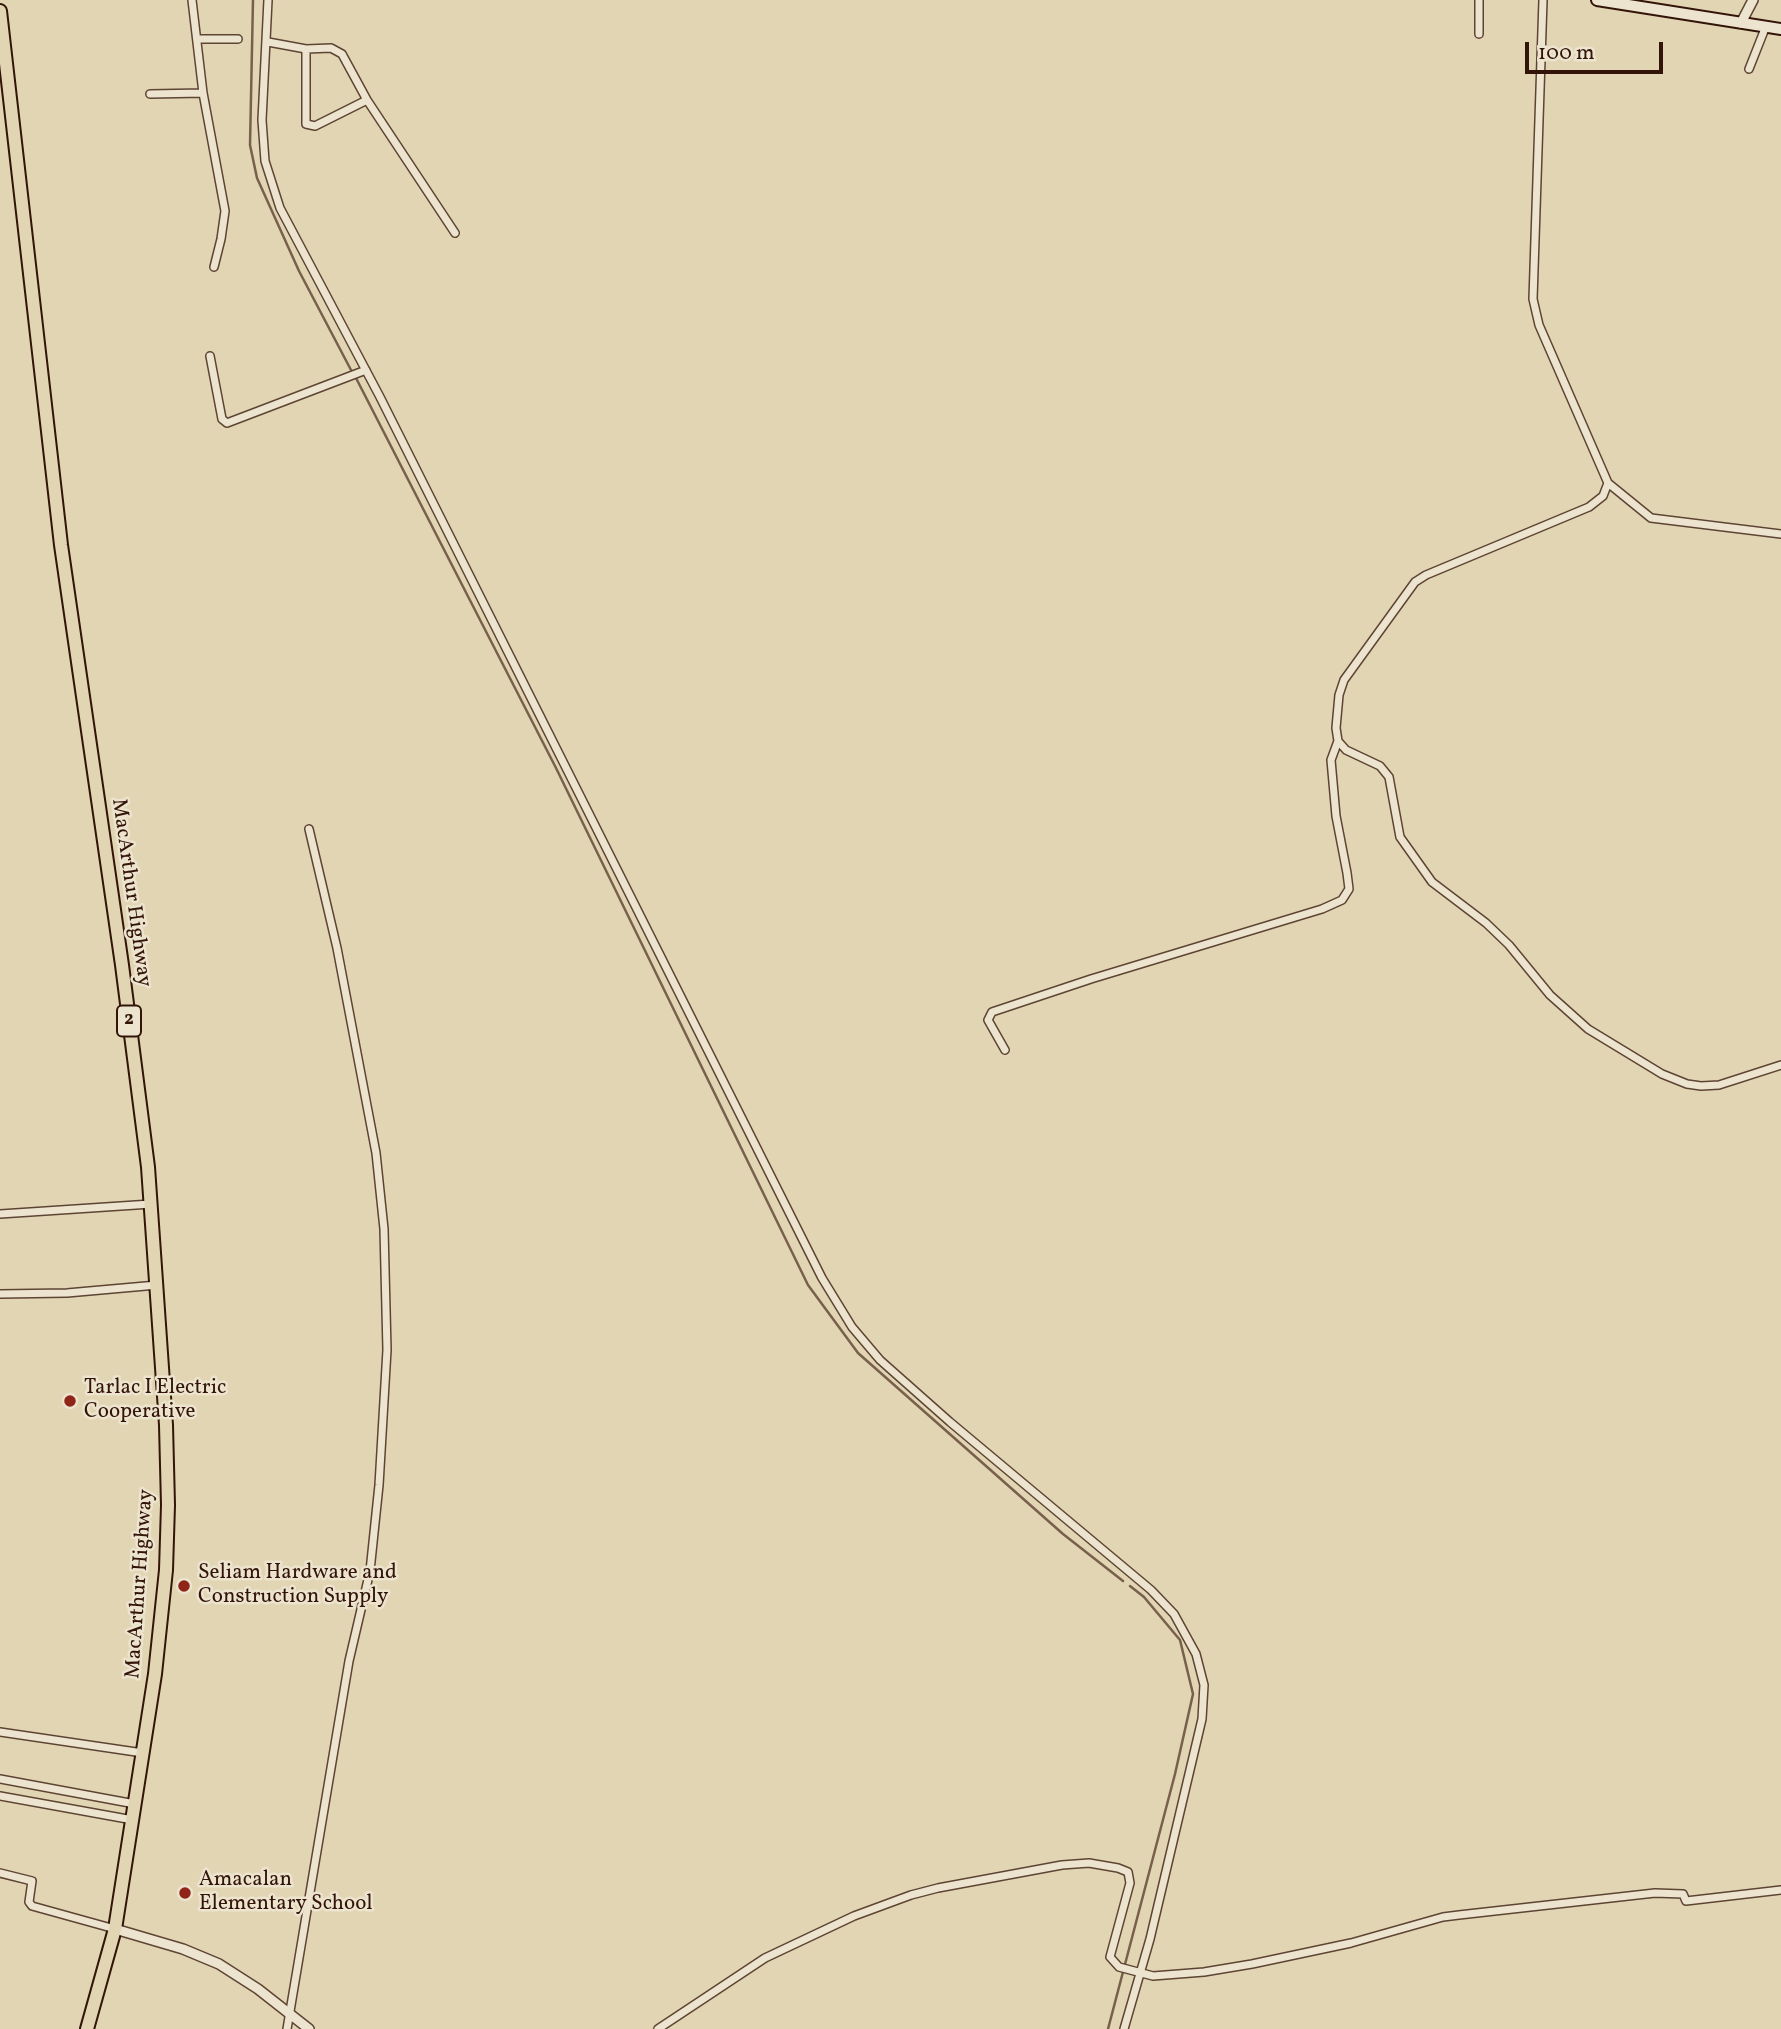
<!DOCTYPE html>
<html>
<head>
<meta charset="utf-8">
<style>
  body { margin:0 }
  #map { position:relative; width:1781px; height:2029px; overflow:hidden; background:#e1d5b3; font-family:Vollkorn,serif }
  canvas { display:block }
  .scale { position:absolute; left:1525px; top:42px; width:138px; height:32px; box-sizing:border-box; border:4px solid #331408; border-top:0; padding-left:9px; font-size:21px; line-height:24px; white-space:nowrap; color:#331408; -webkit-text-stroke:5px #ece4ce; paint-order:stroke }
</style>
</head>
<body>
<div id="map">
<canvas width="1781" height="2029"></canvas>
<div class="scale">100 m</div>
</div>
<script>
const c = document.querySelector('canvas').getContext('2d');
c.lineJoin = 'round';
function poly(rows) {
  const path = new Path2D();
  for (const r of rows) {
    path.moveTo(r[0], r[1]);
    for (let i = 2; i < r.length; i += 2) path.lineTo(r[i], r[i + 1]);
  }
  return path;
}
function stroke(path, color, width, dash) {
  c.strokeStyle = color;
  c.lineWidth = width;
  c.lineCap = dash ? 'butt' : 'round';
  c.setLineDash(dash || []);
  c.stroke(path);
}
function label(font, color, halo, rows, align = 'center') {
  c.font = font + ' Vollkorn,serif';
  c.lineWidth = 5;
  c.setLineDash([]);
  c.textBaseline = 'middle';
  c.strokeStyle = halo;
  c.fillStyle = color;
  for (const [text, x, y, turn = 0] of rows) {
    c.save();
    c.translate(x, y);
    c.rotate((+turn || 0) * Math.PI / 180);
    c.textAlign = isNaN(turn) ? turn : align;
    if (halo) c.strokeText(text, 0, 0);
    c.fillText(text, 0, 0);
    c.restore();
  }
}
stroke(poly([
  [253,0,250,145,257,178,299,271,351,370],
  [356,378,556,768,808,1285,858,1353,1063,1534,1123,1581],
  [1108,2029,1175,1774,1193,1694,1180,1640,1144,1597,1130,1586]
]), '#78604c', 2.5);
const minor = poly([
  [192,0,203,93,225,211,221,239,214,267],
  [268,0,262,120,265,161,280,208,380,397,822,1278,852,1327,880,1360,950,1422,1151,1590,1174,1614,1196,1654,1204,1685,1202,1719,1150,1939,1124,2029],
  [1543,0,1533,299,1539,325,1608,483,1603,496,1589,507,1426,575,1415,582,1344,680,1339,695,1336,728,1338,741,1346,750,1380,766,1389,777,1400,837,1432,882,1486,923,1509,945,1550,995,1588,1029,1662,1074,1687,1084,1701,1086,1719,1085,1781,1065],
  [1479,34,1479,0],
  [197,39,238,39],
  [268,42,306,49,331,48,342,54,367,100,455,233],
  [306,49,306,124,315,126,367,100],
  [1749,69,1766,26],
  [150,94,203,93],
  [210,356,222,419,227,423,366,370],
  [1608,483,1651,518,1781,534],
  [1005,1050,988,1020,992,1012,1091,979,1322,909,1342,900,1349,889,1347,873,1336,816,1331,760,1338,741],
  [0,1214,151,1204],
  [0,1294,67,1293,157,1285],
  [0,1732,143,1753],
  [0,1779,135,1804],
  [0,1796,133,1820],
  [0,1873,32,1881,29,1902,32,1906,115,1929],
  [287,2029,349,1661,370,1571,379,1485,387,1350,384,1229,376,1153,337,948,309,829],
  [658,2029,765,1958,854,1916,911,1895,938,1888,1062,1865,1089,1863,1118,1868,1128,1872,1130,1883,1110,1957,1119,1967,1153,1976,1204,1972,1252,1964,1351,1943,1443,1917,1459,1915,1655,1893,1683,1894,1686,1901,1781,1890]
]);
const tertiary = poly([
  [1741,23,1753,0],
  [115,1929,183,1949,219,1964,258,1989,309,2029]
]);
const secondary = poly([
  [1597,0,1781,29]
]);
const trunk = poly([
  [0,11,61,545,122,965,148,1167,166,1425,168,1505,166,1570,155,1674,115,1929,87,2029]
]);
stroke(minor, '#5e4433', 10);
stroke(tertiary, '#5e4433', 12);
stroke(secondary, '#331408', 14);
stroke(trunk, '#331408', 16);
stroke(minor, '#ece4ce', 7);
stroke(tertiary, '#ece4ce', 9);
stroke(secondary, '#ece4ce', 10);
stroke(trunk, '#e1d5b3', 12);
for (const [x, y, r, color] of [
  [70,1401,7,"#8f2418"],
  [184,1586,7,"#8f2418"],
  [185,1893,7,"#8f2418"]
]) {
  const dot = new Path2D();
  dot.arc(x, y, r, 0, 2 * Math.PI);
  c.fillStyle = color;
  c.fill(dot);
  stroke(dot, '#ece4ce', 2.5);
}
for (const [x, y, w] of [
  [129,1021,24]
]) {
  const box = new Path2D();
  box.roundRect(x - w / 2, y - 15.5, w, 31, 5);
  c.fillStyle = '#ece4ce';
  c.fill(box);
  stroke(box, '#331408', 2);
}
label('bold 19px', '#331408', null, [
  ["2",129,1021]
]);
label('21px', '#331408', '#ece4ce', [
  ["MacArthur Highway",130,893,82],
  ["MacArthur Highway",141,1584,-86]
]);
label('21px', '#331408', '#ece4ce', [
  ["Tarlac I Electric",84,1389],
  ["Cooperative",84,1413],
  ["Seliam Hardware and",198,1574],
  ["Construction Supply",198,1598],
  ["Amacalan",199,1881],
  ["Elementary School",199,1905]
], 'left');
</script>
</body>
</html>
